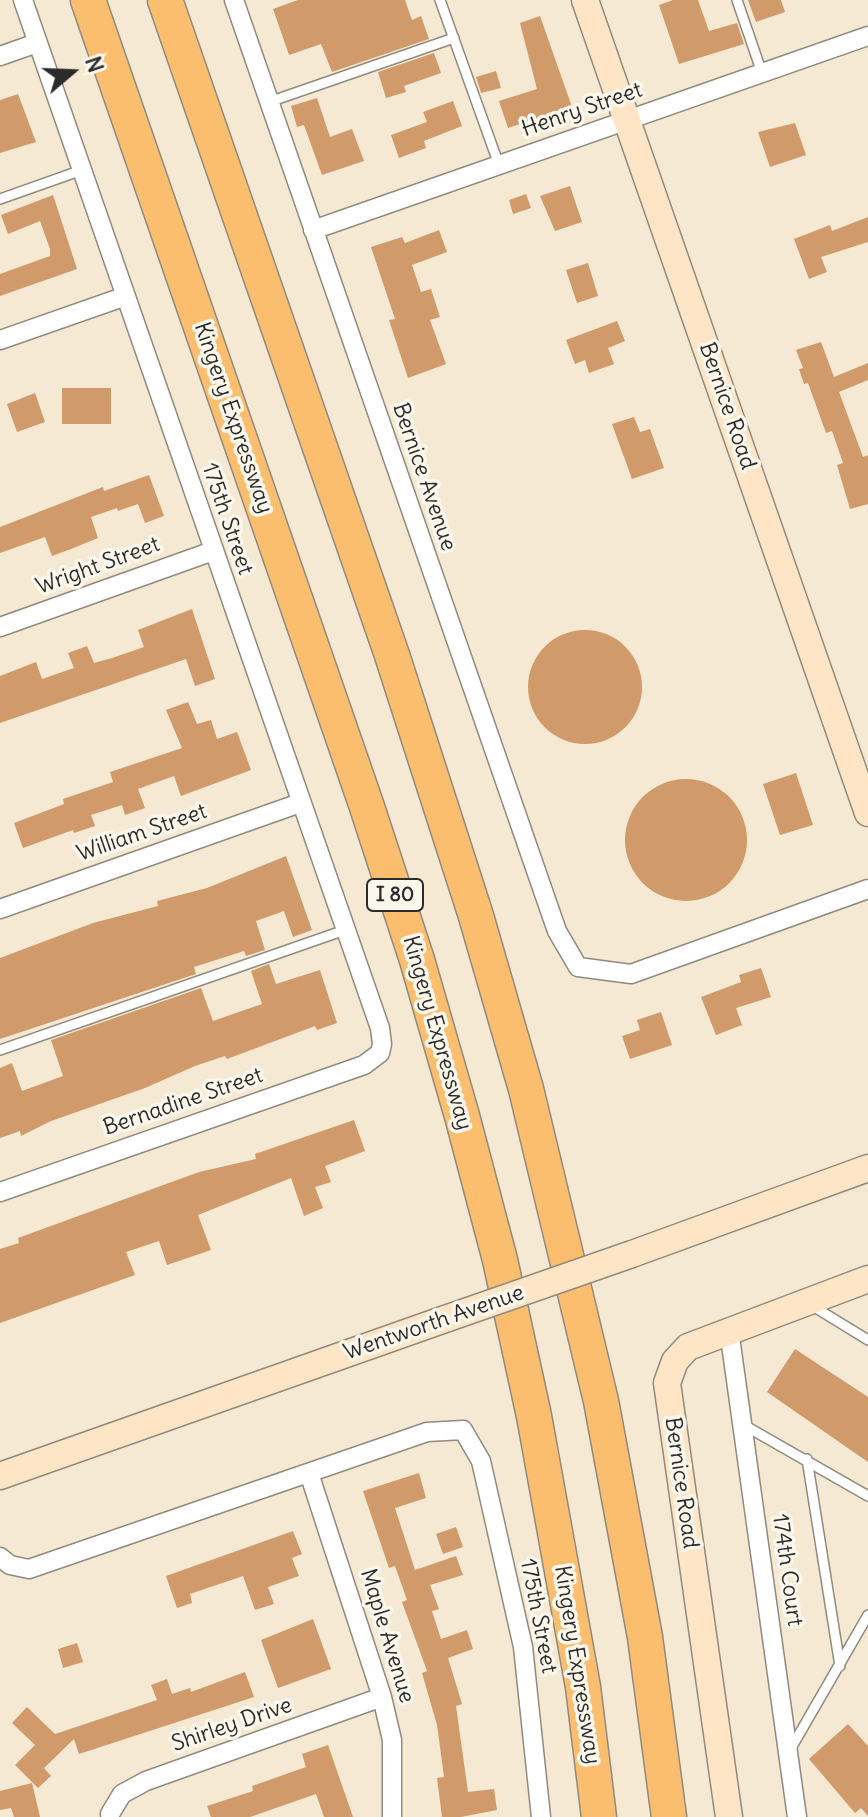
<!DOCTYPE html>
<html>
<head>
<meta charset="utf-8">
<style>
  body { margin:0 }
  #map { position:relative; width:868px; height:1817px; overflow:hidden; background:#f5e9d3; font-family:Delius,sans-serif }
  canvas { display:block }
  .north { position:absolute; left:32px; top:32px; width:80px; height:80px; -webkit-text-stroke:6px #fbf7ec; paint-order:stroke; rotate:71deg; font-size:22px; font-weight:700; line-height:32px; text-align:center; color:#2b2b2b }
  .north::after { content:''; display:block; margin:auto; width:28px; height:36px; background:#2b2b2b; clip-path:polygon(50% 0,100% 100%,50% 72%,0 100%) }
</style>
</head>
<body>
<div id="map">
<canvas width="868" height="1817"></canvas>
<div class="north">N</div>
</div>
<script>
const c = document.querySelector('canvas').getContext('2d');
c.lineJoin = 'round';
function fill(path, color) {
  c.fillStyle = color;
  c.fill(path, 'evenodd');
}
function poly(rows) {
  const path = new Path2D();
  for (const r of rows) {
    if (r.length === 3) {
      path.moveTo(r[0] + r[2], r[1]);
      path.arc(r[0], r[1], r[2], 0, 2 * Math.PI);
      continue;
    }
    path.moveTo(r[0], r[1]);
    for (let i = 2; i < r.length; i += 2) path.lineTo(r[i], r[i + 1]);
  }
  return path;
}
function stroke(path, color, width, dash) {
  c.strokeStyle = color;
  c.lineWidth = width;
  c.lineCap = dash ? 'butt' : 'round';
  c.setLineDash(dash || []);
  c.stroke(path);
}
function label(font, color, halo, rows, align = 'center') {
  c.font = font + ' Delius,sans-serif';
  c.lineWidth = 7;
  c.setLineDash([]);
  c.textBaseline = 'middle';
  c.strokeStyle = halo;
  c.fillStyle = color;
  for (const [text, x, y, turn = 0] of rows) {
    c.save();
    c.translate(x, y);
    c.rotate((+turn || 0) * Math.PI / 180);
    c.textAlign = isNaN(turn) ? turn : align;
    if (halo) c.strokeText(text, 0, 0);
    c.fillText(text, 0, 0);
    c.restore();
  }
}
fill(poly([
  [298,0,405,0,412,20,421,16,429,39,332,72,321,44,289,55,273,9],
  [673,0,698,0,709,31,737,23,744,44,679,64,659,5],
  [748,0,781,0,785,12,756,22],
  [540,16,572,107,508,128,499,101,537,89,520,23],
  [434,53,441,73,404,86,406,92,386,98,378,72],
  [496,71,501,88,481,93,476,77],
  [18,94,36,142,0,153,0,100],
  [317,98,330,137,352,129,364,161,322,175,304,125,297,127,291,106],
  [453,101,462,126,424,141,426,148,399,158,391,135,427,122,423,112],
  [795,123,806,155,770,167,758,132],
  [570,186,582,222,555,231,540,196],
  [526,194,531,208,513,214,509,200],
  [53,195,77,269,0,296,0,274,50,256,50,249,40,221,8,234,1,215],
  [868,217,868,242,821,257,827,272,809,279,794,239,830,225,832,231],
  [439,230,447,252,412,265,421,292,431,289,440,317,430,320,446,364,408,378,389,320,395,319,371,247,402,237,405,243],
  [588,263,598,296,577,303,566,270],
  [617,321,625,341,608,348,614,364,589,373,585,360,575,364,566,340],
  [821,342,834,377,868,363,868,380,839,392,863,457,868,455,868,504,850,509,837,465,843,463,832,431,826,433,808,383,804,384,799,369,803,368,796,350],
  [62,388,111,388,111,424,62,424],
  [35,393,45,422,17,432,7,404],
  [634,417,640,432,650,429,664,468,632,479,612,424],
  [149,475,164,516,145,523,138,504,118,511,117,508,91,517,98,538,71,549,52,556,45,537,0,553,0,527,103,487,104,491],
  [192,609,215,679,195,686,186,659,0,723,0,676,36,662,42,679,74,668,68,653,87,646,94,663,112,658,144,647,138,630],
  [585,687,57],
  [188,702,197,724,211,720,217,739,237,732,251,770,181,796,174,776,138,789,145,808,125,815,122,805,91,815,95,826,74,833,73,830,23,848,14,823,64,804,63,799,113,782,110,772,182,748,166,710],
  [796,773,813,825,780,835,763,784],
  [686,840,61],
  [286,856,312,930,293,937,284,911,256,921,265,950,246,956,244,951,194,967,196,974,0,1039,0,958,93,923,158,906,157,901,207,888],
  [269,964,276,984,320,970,337,1023,317,1030,315,1026,227,1059,225,1056,195,1066,145,1088,51,1121,21,1136,20,1131,0,1138,0,1068,12,1063,22,1091,63,1076,51,1040,201,988,213,1021,262,1004,251,971],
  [761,968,771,997,736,1008,742,1025,716,1035,701,997,741,982,739,975],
  [661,1012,672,1045,630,1059,622,1036,640,1030,637,1020],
  [354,1120,365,1151,325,1166,331,1182,315,1187,323,1208,304,1216,291,1178,198,1215,211,1250,167,1265,159,1241,126,1252,135,1275,0,1323,0,1249,19,1243,18,1238,199,1172,256,1159,255,1154],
  [795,1349,868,1397,868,1462,767,1392],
  [419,1473,426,1498,395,1508,415,1570,456,1556,463,1575,430,1585,439,1609,432,1611,441,1639,467,1630,473,1649,448,1658,462,1704,456,1706,468,1792,494,1789,497,1810,461,1817,442,1817,437,1778,444,1777,437,1725,422,1673,427,1671,402,1602,407,1600,395,1566,389,1568,363,1491],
  [456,1527,463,1547,443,1554,436,1534],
  [293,1531,302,1554,292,1558,299,1576,268,1587,274,1604,255,1610,243,1576,190,1594,192,1603,177,1608,166,1576],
  [313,1619,331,1669,278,1688,261,1640],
  [77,1643,83,1662,63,1668,58,1649],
  [245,1672,254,1697,79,1754,74,1739,44,1768,51,1776,38,1788,15,1765,35,1745,12,1723,27,1707,55,1734,157,1700,151,1685,167,1679,172,1694,190,1688,191,1692],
  [848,1724,868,1746,868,1816,861,1808,855,1813,809,1759],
  [328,1745,353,1817,324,1817,316,1794,250,1817,211,1817,207,1806,253,1791,252,1786,306,1767,302,1754],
  [32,1783,40,1817,14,1817,11,1808,0,1810,0,1791]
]), '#d19a6a');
const lane = poly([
  [440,0,499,165],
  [737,0,762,73],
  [269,102,454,38],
  [0,199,82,170],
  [0,1050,345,930],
  [811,1305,868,1340],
  [742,1424,868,1496],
  [807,1459,840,1666],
  [790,1750,868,1615]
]);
const street = poly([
  [234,0,557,931,578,967,631,974,868,889],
  [0,56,37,43],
  [313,230,868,36],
  [0,340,126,296],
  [0,627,213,551],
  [0,909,300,803],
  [0,1192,364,1065,380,1053,382,1044,380,1028,23,0],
  [729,1330,797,1817],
  [309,1473,382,1697,392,1740,392,1817],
  [0,1557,10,1565,29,1569,427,1432,463,1430,481,1461,523,1647,541,1817],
  [110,1814,122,1794,146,1781,382,1697]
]);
const secondary = poly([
  [585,0,868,813],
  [632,1254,868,1168],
  [0,1476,448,1318],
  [729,1817,667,1383,675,1361,688,1347,868,1279]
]);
const highway = poly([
  [88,0,366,804,417,960,462,1116,500,1260,534,1416,583,1687,599,1817],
  [165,0,392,655,476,916,526,1089,601,1401,645,1637,669,1817]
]);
stroke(lane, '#908a7f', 12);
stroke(street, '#908a7f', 21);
stroke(secondary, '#908a7f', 29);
stroke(highway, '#908a7f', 37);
stroke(lane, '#fff', 9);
stroke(street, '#fff', 18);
stroke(secondary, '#fde5c5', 26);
stroke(highway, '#fbbe6e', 34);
const secondaryBridge = poly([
  [448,1318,632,1254]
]);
stroke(secondaryBridge, '#908a7f', 29, []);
stroke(secondaryBridge, '#fde5c5', 26);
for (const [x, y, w] of [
  [395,895,56]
]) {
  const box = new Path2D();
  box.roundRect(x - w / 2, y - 16, w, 32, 6);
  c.fillStyle = '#fbf7ec';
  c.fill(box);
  stroke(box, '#2b2b2b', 2);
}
label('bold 20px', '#2b2b2b', null, [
  ["I 80",395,895]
]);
label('22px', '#2b2b2b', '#fbf7ec', [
  ["Henry Street",582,110,-19],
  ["Bernice Road",727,406,71],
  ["Kingery Expressway",233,418,71],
  ["Bernice Avenue",424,477,71],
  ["175th Street",227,519,71],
  ["Wright Street",98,566,-20],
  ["William Street",142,833,-19],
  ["Kingery Expressway",437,1033,74],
  ["Bernadine Street",183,1102,-19],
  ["Wentworth Avenue",434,1323,-19],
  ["Bernice Road",681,1483,82],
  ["174th Court",787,1570,82],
  ["175th Street",538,1616,79],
  ["Maple Avenue",387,1636,73],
  ["Kingery Expressway",577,1665,81],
  ["Shirley Drive",232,1725,-19]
]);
</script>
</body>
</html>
